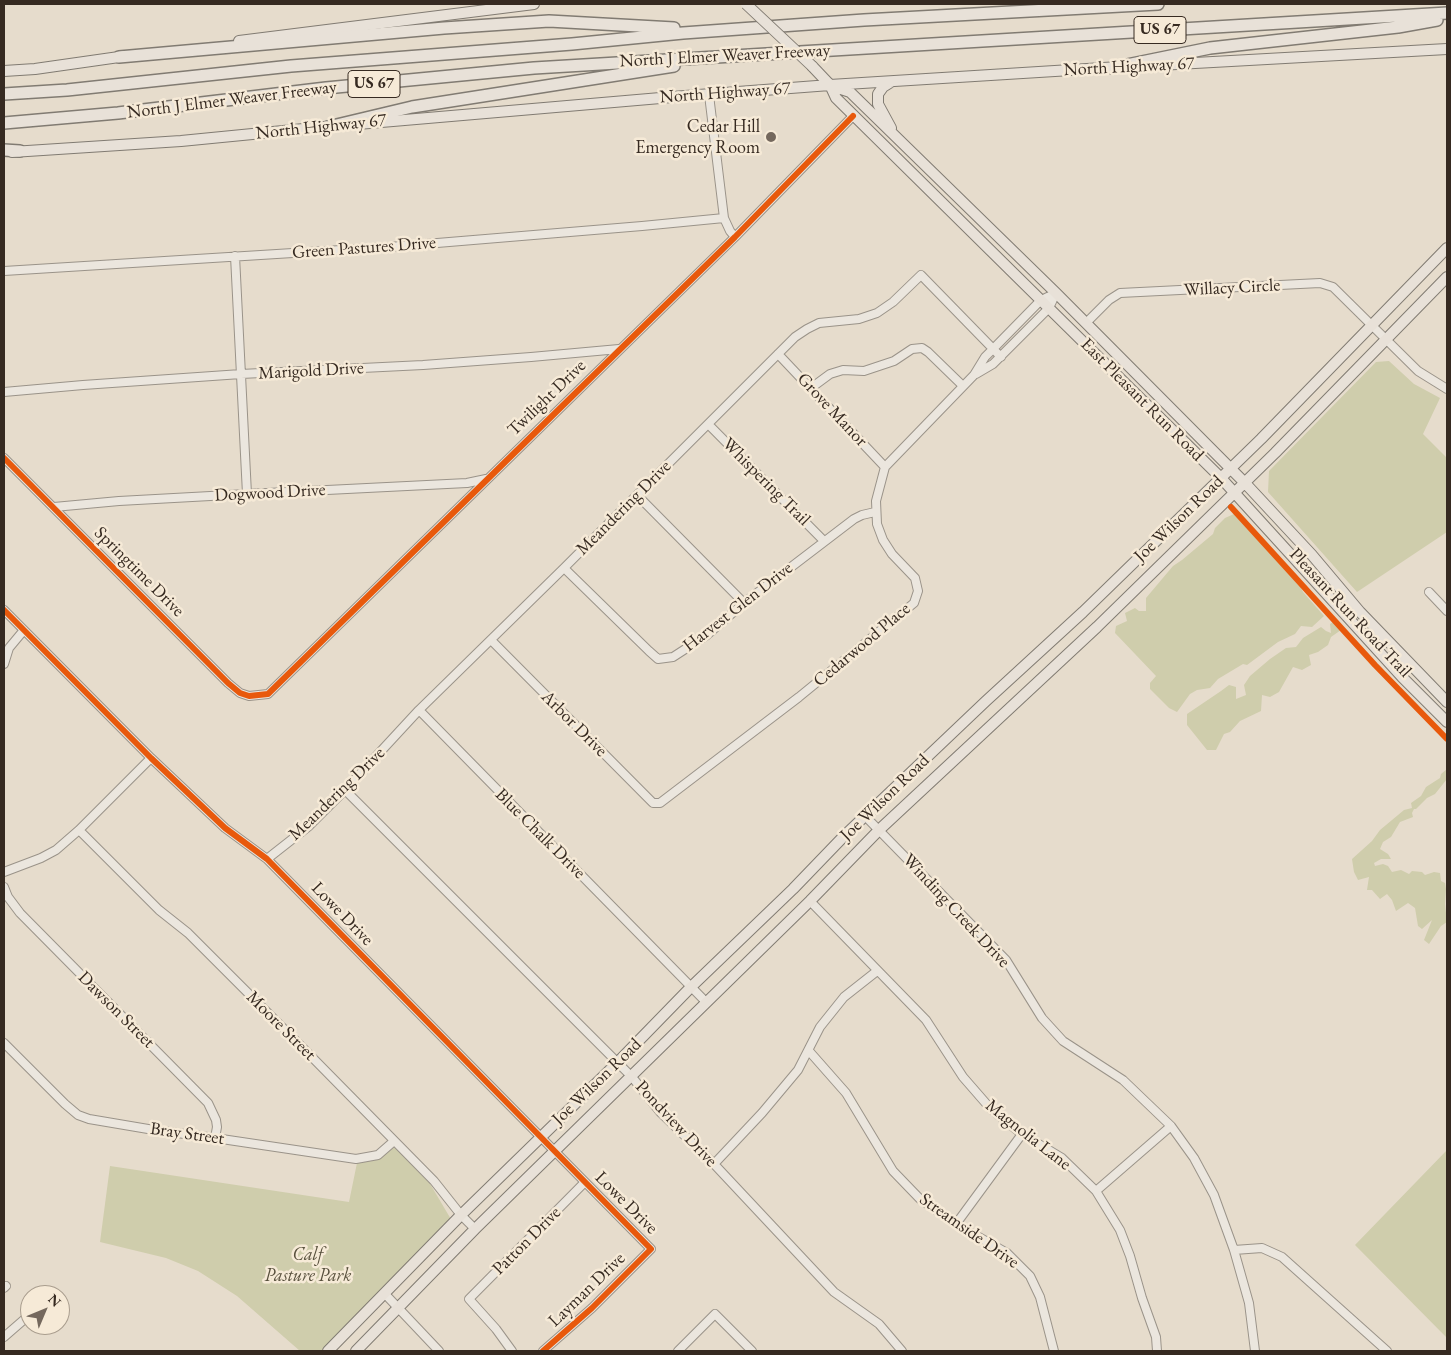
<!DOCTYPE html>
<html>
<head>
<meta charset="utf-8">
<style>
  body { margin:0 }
  #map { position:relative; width:1451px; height:1355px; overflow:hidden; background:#e6dccc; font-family:"EB Garamond",serif }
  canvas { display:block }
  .frame { position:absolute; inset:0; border:5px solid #362a21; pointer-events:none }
  .north { position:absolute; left:20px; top:1285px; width:50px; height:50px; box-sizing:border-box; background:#f6ead7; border:1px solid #a99d8e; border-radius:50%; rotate:45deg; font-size:14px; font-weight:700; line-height:20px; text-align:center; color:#362a21 }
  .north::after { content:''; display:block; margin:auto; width:18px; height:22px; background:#74685d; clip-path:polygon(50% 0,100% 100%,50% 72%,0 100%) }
</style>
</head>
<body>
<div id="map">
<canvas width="1451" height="1355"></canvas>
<div class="frame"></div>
<div class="north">N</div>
</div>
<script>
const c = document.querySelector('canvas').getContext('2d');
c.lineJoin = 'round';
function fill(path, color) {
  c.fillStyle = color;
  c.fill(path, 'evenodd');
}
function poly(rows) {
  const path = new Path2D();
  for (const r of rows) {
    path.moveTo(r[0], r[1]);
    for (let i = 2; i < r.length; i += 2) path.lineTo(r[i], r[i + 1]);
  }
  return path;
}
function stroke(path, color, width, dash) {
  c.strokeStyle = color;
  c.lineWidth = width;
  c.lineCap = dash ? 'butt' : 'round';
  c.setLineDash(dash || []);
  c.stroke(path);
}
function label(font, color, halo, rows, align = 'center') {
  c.font = font + ' "EB Garamond",serif';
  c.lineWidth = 5;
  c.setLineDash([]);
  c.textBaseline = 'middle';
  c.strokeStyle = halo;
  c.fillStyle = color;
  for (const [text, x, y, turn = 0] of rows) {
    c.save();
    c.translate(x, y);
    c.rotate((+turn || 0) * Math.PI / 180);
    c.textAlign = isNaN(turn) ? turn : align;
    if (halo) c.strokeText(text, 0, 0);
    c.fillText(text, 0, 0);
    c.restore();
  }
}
fill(poly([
  [1389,361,1414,384,1440,398,1423,434,1447,458,1447,532,1357,592,1268,492,1269,471,1376,362],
  [1234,514,1246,522,1261,537,1288,572,1298,581,1303,592,1324,616,1312,627,1301,626,1295,634,1278,642,1247,665,1243,664,1218,679,1210,688,1197,690,1190,694,1177,712,1169,708,1150,689,1150,683,1156,676,1115,633,1116,626,1127,621,1125,613,1135,608,1139,611,1146,611,1146,598,1173,566,1182,560,1213,534,1215,528,1225,518],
  [1333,622,1341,630,1331,637,1328,645,1318,652,1309,655,1311,665,1302,670,1293,667,1279,692,1270,697,1262,695,1261,711,1240,721,1230,732,1224,734,1216,750,1207,750,1187,725,1187,714,1221,691,1229,685,1236,687,1236,699,1246,695,1244,685,1250,676,1270,659,1286,648,1296,647,1303,638,1321,627,1326,631,1331,633,1330,624],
  [1447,769,1447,779,1435,794,1427,798,1416,809,1414,809,1412,813,1413,817,1400,822,1391,837,1383,842,1380,849,1388,854,1391,859,1381,859,1374,863,1375,866,1383,864,1388,866,1392,872,1401,870,1409,874,1412,871,1422,872,1425,875,1434,872,1440,873,1441,881,1445,883,1446,889,1445,904,1447,922,1441,926,1429,944,1424,940,1432,920,1422,929,1418,926,1415,908,1408,903,1396,911,1392,900,1387,894,1380,899,1372,890,1367,890,1369,877,1358,880,1354,872,1352,859,1372,841,1380,830,1404,810,1412,808,1411,803,1421,796,1426,787,1440,778,1441,774],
  [392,1148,397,1148,429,1182,452,1221,322,1351,300,1351,237,1296,198,1271,166,1258,100,1242,110,1166,349,1202,357,1163,368,1161],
  [1447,1150,1447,1338,1355,1245]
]), '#cfcdac');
const minor = poly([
  [709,95,724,218,730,231,735,237],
  [235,256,247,494],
  [4,271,389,247,642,226,724,218],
  [1086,323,1109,300,1120,293,1320,283,1333,287,1418,371,1447,389],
  [778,354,885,467],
  [976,374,993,364,1049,308,1056,293],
  [811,388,830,374,843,370,864,371,894,361,912,349,922,348,928,352,963,386],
  [4,392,83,385,241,374,423,365,531,357,619,349],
  [708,424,824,541],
  [4,458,228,683,240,693,249,696,268,694,735,237,853,116],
  [637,495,744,603],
  [54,507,119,501,247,494,467,483,486,479],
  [564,568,649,651,658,659,673,657,707,635,744,603,854,519,862,515,875,512],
  [1429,592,1447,611],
  [4,610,151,758,225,828,267,859,651,1249,592,1308,543,1351],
  [491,640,648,798,653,803,660,803,799,697,914,603,918,591,915,578,892,554,883,540,877,524,876,501,885,467,974,375,985,357,993,349,1041,300,1056,293],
  [4,664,9,648,24,630],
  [419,710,706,1002],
  [345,790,632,1077,661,1113,714,1164,834,1292,879,1324,902,1351],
  [866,817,1006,960,1042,1018,1063,1041,1123,1080,1171,1126,1194,1158,1214,1195,1234,1250,1249,1303,1255,1351],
  [79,830,159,910,188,933,300,1045,434,1181,461,1215,475,1229],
  [267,859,309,826,345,790,419,710,564,568,795,337,807,329,819,323,859,319,877,313,893,302,921,275,1001,357],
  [4,872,41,858,56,850,79,830,151,758],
  [4,887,8,897,20,913,208,1103,216,1120,217,1127,215,1138],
  [810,901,926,1020,963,1077,990,1108,1022,1134,1062,1158,1096,1191,1120,1230,1130,1256,1142,1298,1156,1337,1157,1351],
  [4,1043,65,1104,78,1115,89,1119,154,1130,215,1138,356,1159,378,1155,394,1141],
  [809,1051,846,1093,893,1171,920,1199,956,1224,1007,1253,1030,1276,1040,1297,1054,1351],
  [714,1164,762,1113,798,1070,820,1027,844,997,877,971],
  [1096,1191,1171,1126],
  [956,1224,1022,1134],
  [1234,1250,1262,1248,1282,1257,1387,1351],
  [4,1288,6,1286],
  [385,1294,439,1351],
  [4,1337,27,1317],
  [512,1351,496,1329,469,1299,585,1182],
  [678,1351,715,1314,752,1351]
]);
const major = poly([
  [239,41,534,4],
  [812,66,830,85,836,98,1221,478,1402,677,1447,722],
  [1141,66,1447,49],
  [4,71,35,69,126,56],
  [835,87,850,92,1056,293,1245,483,1312,555,1360,612,1447,702],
  [358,124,672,97,830,85,1119,67],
  [891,128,878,104,878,94,883,87,891,82],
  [12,152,181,141,334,126],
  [328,1351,461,1215,618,1062,691,987,793,889,845,835,986,701,1083,612,1261,439,1447,248],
  [356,1351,475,1229,810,901,879,830,1097,627,1275,453,1447,277]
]);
const highway = poly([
  [119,57,444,28,549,21,674,28],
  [1112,68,1210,48,1398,27,1437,20],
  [4,94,67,90,291,66,572,44,683,33,864,20,1158,4],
  [4,123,118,113,326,88,534,68,1447,13],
  [328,127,412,107,674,66],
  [4,150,20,151]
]);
stroke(minor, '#9a9389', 10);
stroke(major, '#817b72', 12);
stroke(highway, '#817b72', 14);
stroke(minor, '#ebe6de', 8);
stroke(major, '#e8e1d8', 10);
stroke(highway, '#e8e1d8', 11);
const majorBridge = poly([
  [746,4,812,66]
]);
stroke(majorBridge, '#817b72', 12, []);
stroke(majorBridge, '#e8e1d8', 10);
stroke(poly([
  [4,458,228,683,240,693,249,696,268,694,735,237,853,116],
  [1231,507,1375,665,1447,739],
  [4,610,151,758,225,828,267,859,651,1249,592,1308,543,1351]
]), '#e8590c', 6);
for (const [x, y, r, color] of [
  [771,137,6,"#74685d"]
]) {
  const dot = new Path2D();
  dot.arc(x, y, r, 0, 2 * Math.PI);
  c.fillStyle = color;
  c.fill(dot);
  stroke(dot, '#f6ead7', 2);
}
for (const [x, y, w] of [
  [1160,30,52],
  [374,84,52]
]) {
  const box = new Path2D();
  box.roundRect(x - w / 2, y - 13.5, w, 27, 4);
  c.fillStyle = '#f6ead7';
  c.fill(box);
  stroke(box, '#362a21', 1);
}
label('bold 16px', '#362a21', null, [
  ["US 67",1160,30],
  ["US 67",374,84]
]);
label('18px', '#362a21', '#f6ead7', [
  ["North J Elmer Weaver Freeway",725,56,-3],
  ["North Highway 67",1129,67,-3],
  ["North Highway 67",725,93,-4],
  ["North J Elmer Weaver Freeway",232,100,-7],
  ["North Highway 67",321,127,-6],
  ["Green Pastures Drive",364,248,-4],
  ["Willacy Circle",1232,288,-3],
  ["Marigold Drive",311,371,-3],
  ["Twilight Drive",547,398,-44],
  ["East Pleasant Run Road",1142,400,45],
  ["Grove Manor",832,410,47],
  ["Whispering Trail",766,482,45],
  ["Dogwood Drive",270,493,-3],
  ["Meandering Drive",624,508,-45],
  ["Joe Wilson Road",1179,519,-44],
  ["Springtime Drive",139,572,45],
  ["Harvest Glen Drive",738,607,-38],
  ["Pleasant Run Road Trail",1350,613,47],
  ["Cedarwood Place",862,645,-40],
  ["Arbor Drive",574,724,45],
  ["Meandering Drive",337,794,-44],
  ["Joe Wilson Road",885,798,-44],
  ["Blue Chalk Drive",540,834,45],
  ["Winding Creek Drive",956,911,47],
  ["Lowe Drive",342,914,46],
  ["Dawson Street",116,1010,45],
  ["Moore Street",281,1026,45],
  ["Joe Wilson Road",597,1082,-44],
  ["Pondview Drive",676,1124,47],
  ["Bray Street",187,1134,8],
  ["Magnolia Lane",1028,1135,38],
  ["Lowe Drive",626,1203,45],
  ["Streamside Drive",969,1231,35],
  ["Patton Drive",527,1241,-45],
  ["Layman Drive",587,1290,-44]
]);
label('18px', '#362a21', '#f6ead7', [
  ["Cedar Hill",760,127],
  ["Emergency Room",760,148]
], 'right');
label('italic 18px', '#58503d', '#f6ead7', [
  ["Calf",308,1255],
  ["Pasture Park",308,1276]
]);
</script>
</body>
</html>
